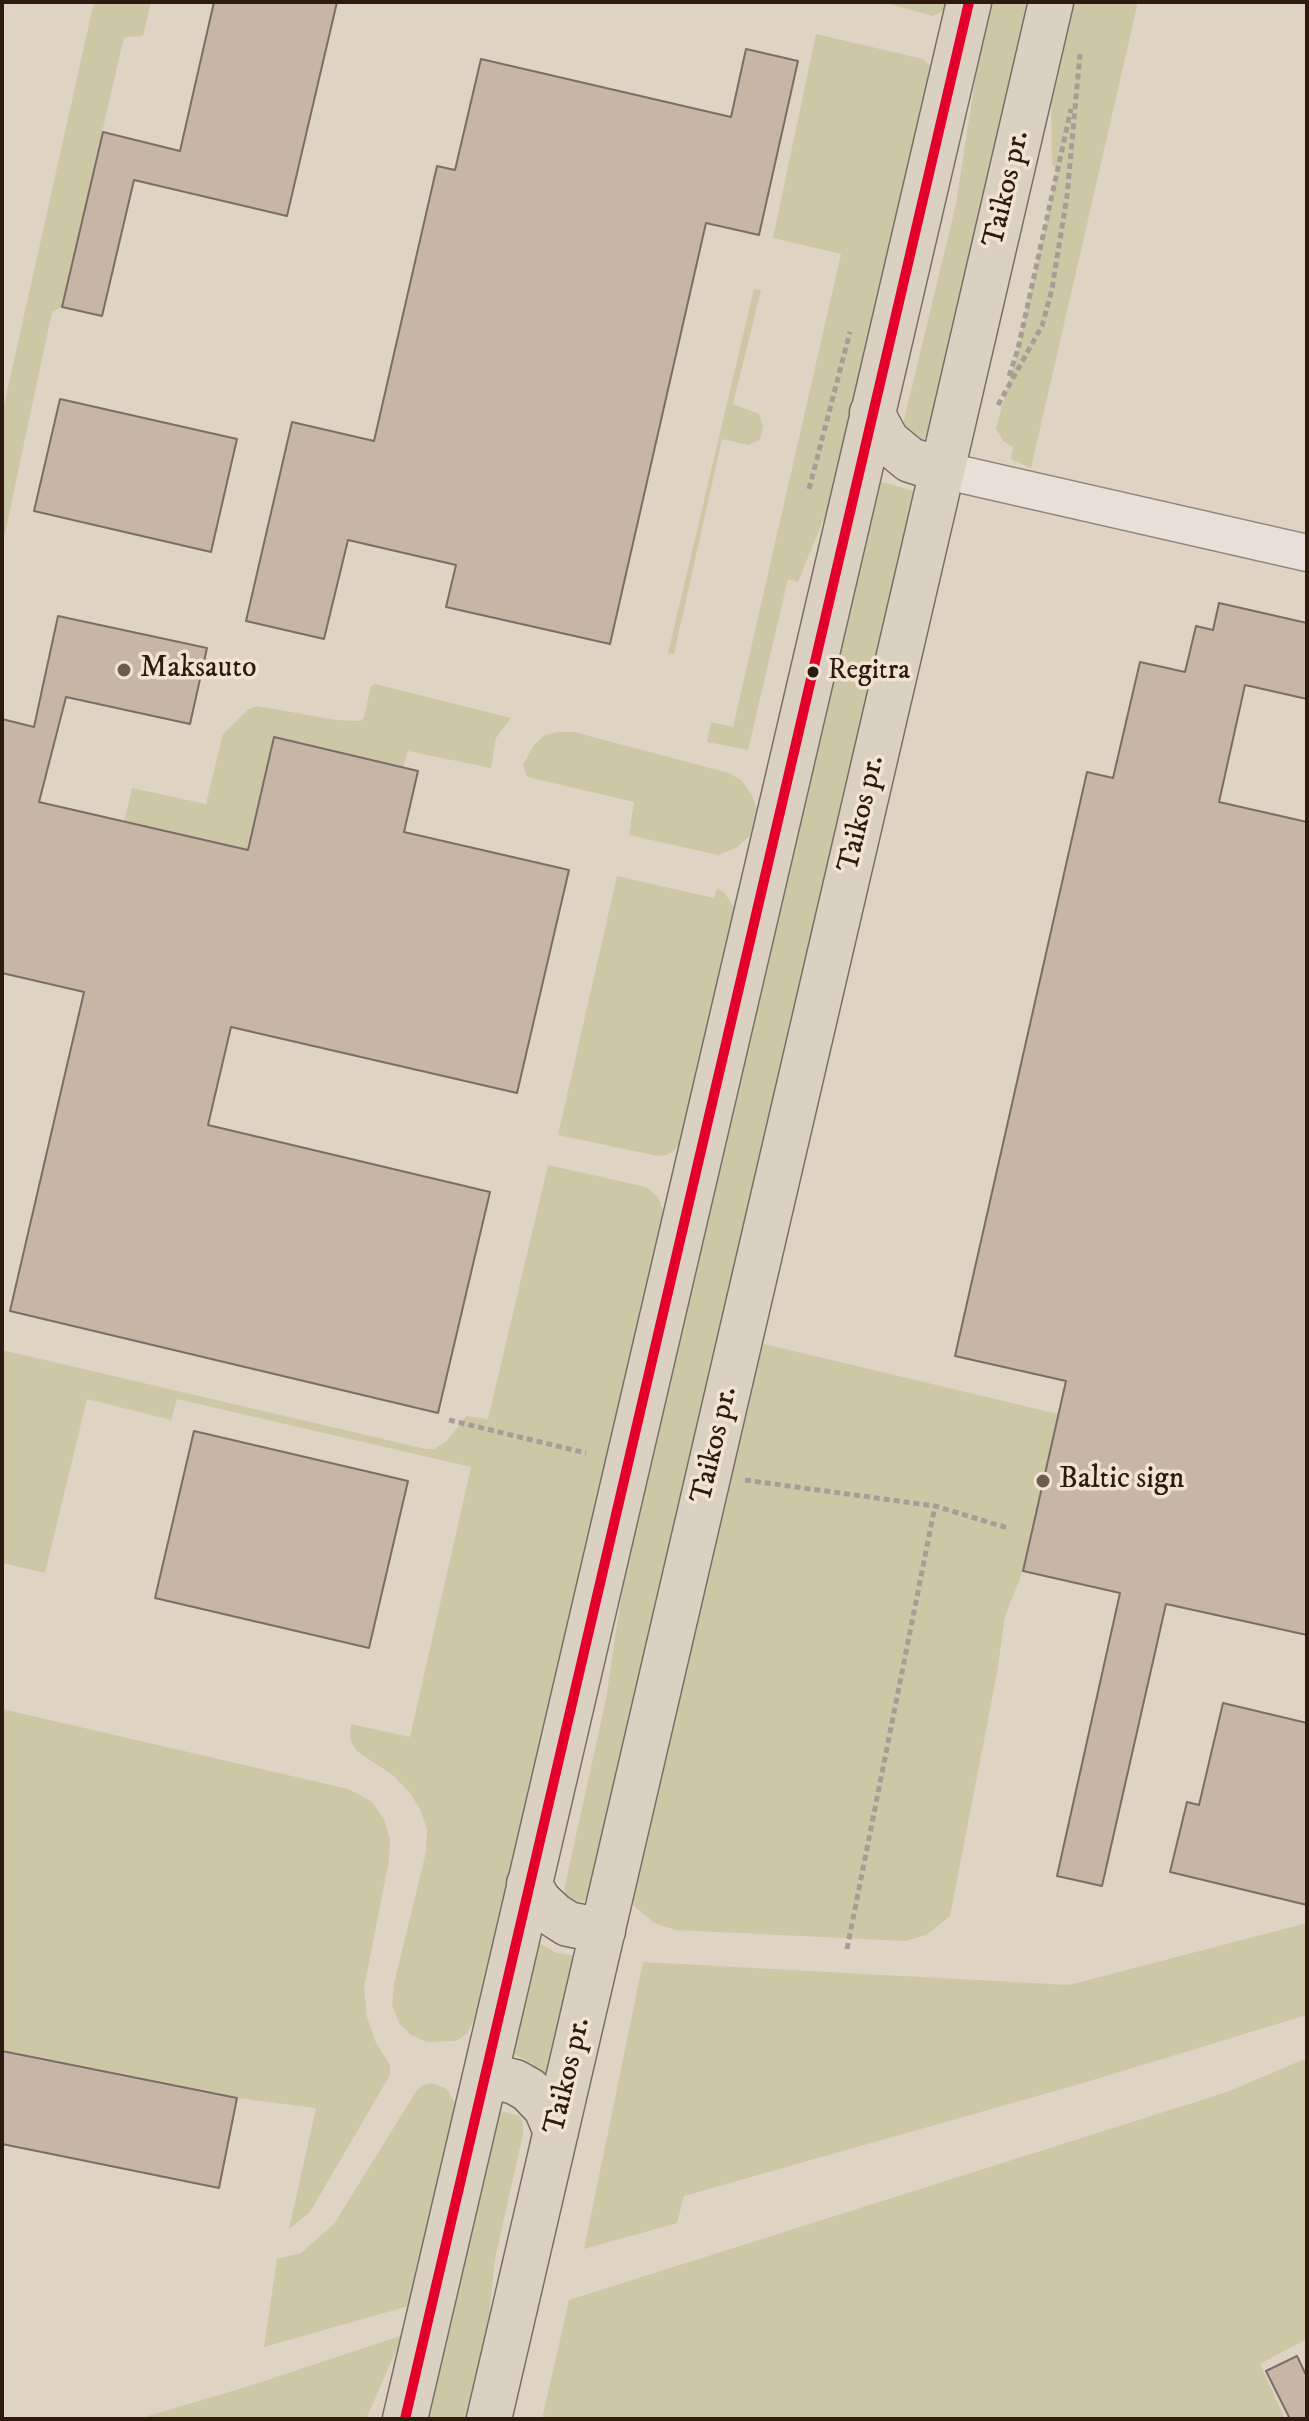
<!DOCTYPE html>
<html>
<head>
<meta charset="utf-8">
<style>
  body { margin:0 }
  #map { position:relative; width:1309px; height:2421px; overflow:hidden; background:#dfd4c4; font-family:"IM FELL DW Pica",serif }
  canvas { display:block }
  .frame { position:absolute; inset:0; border:4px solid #2d1b10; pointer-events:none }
</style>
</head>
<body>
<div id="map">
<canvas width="1309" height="2421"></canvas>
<div class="frame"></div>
</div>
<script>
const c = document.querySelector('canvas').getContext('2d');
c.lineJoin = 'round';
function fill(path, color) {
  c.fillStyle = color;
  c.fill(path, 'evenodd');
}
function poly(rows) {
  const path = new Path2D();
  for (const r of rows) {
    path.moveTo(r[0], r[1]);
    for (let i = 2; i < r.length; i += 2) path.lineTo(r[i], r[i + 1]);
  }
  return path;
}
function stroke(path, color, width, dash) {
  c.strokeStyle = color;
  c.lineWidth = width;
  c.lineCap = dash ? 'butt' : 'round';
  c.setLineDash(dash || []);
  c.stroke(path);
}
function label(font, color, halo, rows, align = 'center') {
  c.font = font + ' "IM FELL DW Pica",serif';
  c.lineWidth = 7;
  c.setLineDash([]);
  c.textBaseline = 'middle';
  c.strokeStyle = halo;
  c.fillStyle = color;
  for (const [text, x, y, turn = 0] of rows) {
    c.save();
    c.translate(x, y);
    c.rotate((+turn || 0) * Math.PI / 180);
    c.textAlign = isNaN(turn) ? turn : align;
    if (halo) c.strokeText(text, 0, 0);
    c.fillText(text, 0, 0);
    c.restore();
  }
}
fill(poly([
  [94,2,151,2,143,36,124,37,62,307,52,312,2,547,2,414],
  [882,2,951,2,949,8,933,16],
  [987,2,1033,2,929,436,918,441,907,433,903,424,956,204],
  [1072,2,1138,2,1031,468,1011,459,1013,447,1003,441,996,428,1018,349,1057,170,1052,164,1051,95],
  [816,34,923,59,931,67,933,76,831,501,798,582,788,579,748,750,707,742,711,722,733,727,841,254,773,238],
  [754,289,761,290,733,404,759,414,763,426,760,440,748,445,722,439,674,654,668,653],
  [876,480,920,493,593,1892,584,1901,574,1902,566,1898,564,1890,606,1699,631,1530],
  [375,684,511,718,496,738,491,768,408,751,403,767,274,738,248,850,124,822,132,788,206,804,223,734,249,709,257,706,336,720,360,721,364,717,371,686],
  [557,732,574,732,729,773,741,780,752,795,757,809,752,834,736,848,718,855,629,835,634,802,527,777,523,765,534,745,545,735],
  [617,876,714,898,717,888,724,892,735,909,683,1139,674,1151,666,1155,658,1156,558,1135],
  [548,1165,646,1187,658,1197,665,1216,477,2013,467,2034,456,2041,427,2042,411,2035,399,2023,392,2005,394,1984,426,1852,427,1829,420,1809,410,1793,394,1776,358,1752,351,1742,350,1733,351,1724,410,1737,471,1467,177,1399,171,1420,87,1399,45,1573,2,1563,2,1350,426,1449,434,1449,447,1441,466,1416,488,1419],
  [760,1343,1058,1414,1023,1571,1005,1616,997,1673,950,1916,926,1935,906,1941,676,1930,654,1923,632,1904],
  [2,1709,348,1789,371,1801,384,1819,390,1839,389,1860,364,1988,367,2017,376,2043,390,2065,390,2075,310,2212,289,2229,316,2108,237,2098,2,2051],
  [1307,1923,1307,2015,1083,2083,684,2196,677,2223,584,2249,643,1962,1069,1985],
  [537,1942,557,1953,576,1956,548,2078,530,2062,511,2053],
  [1307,2058,1307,2339,1260,2364,1285,2419,542,2419,569,2300,1227,2092],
  [432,2083,447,2089,456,2106,409,2306,264,2347,277,2259,301,2253,334,2224,417,2090,423,2085],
  [501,2111,520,2116,523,2122,523,2134,495,2259,487,2334,471,2419,426,2419,495,2120],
  [403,2335,366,2419,138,2419,249,2386]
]), '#ccc7a5');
const building = poly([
  [214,2,337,2,287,216,134,180,102,316,62,307,103,132,180,151,214,2],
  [746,49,798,61,759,235,706,223,610,644,446,607,456,565,348,540,324,639,246,621,292,422,374,441,437,166,455,170,481,59,731,117,746,49],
  [60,399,237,439,211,552,34,511,60,399],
  [1219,603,1307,623,1307,699,1245,685,1219,802,1307,822,1307,1635,1166,1604,1102,1886,1057,1876,1120,1593,1023,1571,1066,1381,955,1356,1087,772,1113,778,1140,662,1185,672,1196,626,1213,630,1219,603],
  [58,616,207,648,190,724,66,697,39,802,248,850,274,737,418,771,404,832,569,870,517,1093,231,1027,208,1125,490,1192,438,1413,10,1311,84,992,2,973,2,719,34,727,58,616],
  [194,1431,408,1481,369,1648,155,1598,194,1431],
  [1223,1703,1307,1723,1307,1905,1170,1872,1187,1802,1199,1805,1223,1703],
  [2,2051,237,2098,219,2188,2,2144,2,2051],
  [1297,2356,1307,2377,1307,2419,1290,2419,1266,2371,1297,2356]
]);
fill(building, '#c7b5a5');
stroke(building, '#786f66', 2);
const minor = poly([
  [942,470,1307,553]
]);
const major = poly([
  [872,413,887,441,910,460,942,470],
  [529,1884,539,1901,554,1915,568,1924,603,1931],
  [487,2075,515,2082,529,2090,546,2108,556,2132],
  [405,2419,969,2],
  [489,2419,1051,2]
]);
stroke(minor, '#91897e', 39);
stroke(major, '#786f66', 47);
stroke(poly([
  [1009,376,1018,349,1071,109],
  [998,405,1042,326,1052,289,1067,196,1080,54],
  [809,489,850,332],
  [449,1420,586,1453],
  [745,1480,935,1506,1008,1528],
  [847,1949,935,1506]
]), '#a49e96', 5, [6, 4]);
stroke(minor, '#e6e0d8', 36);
stroke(major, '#dad1c3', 44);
stroke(poly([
  [405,2419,969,2]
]), '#e4002b', 10);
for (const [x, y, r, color] of [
  [124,670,8,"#6b5c4f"],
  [813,672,7,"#2d1b10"],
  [1043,1481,8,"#6b5c4f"]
]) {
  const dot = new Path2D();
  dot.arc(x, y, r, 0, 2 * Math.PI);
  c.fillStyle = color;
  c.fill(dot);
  stroke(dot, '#f1e4d2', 3);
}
label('28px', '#2d1b10', '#f1e4d2', [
  ["Regitra",828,672]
], 'left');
label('30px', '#2d1b10', '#f1e4d2', [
  ["Taikos pr.",1008,189,-77],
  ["Taikos pr.",863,814,-77],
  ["Taikos pr.",716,1445,-77],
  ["Taikos pr.",569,2076,-77]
]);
label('30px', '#2d1b10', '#f1e4d2', [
  ["Maksauto",140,670],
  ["Baltic sign",1059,1481]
], 'left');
</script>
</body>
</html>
